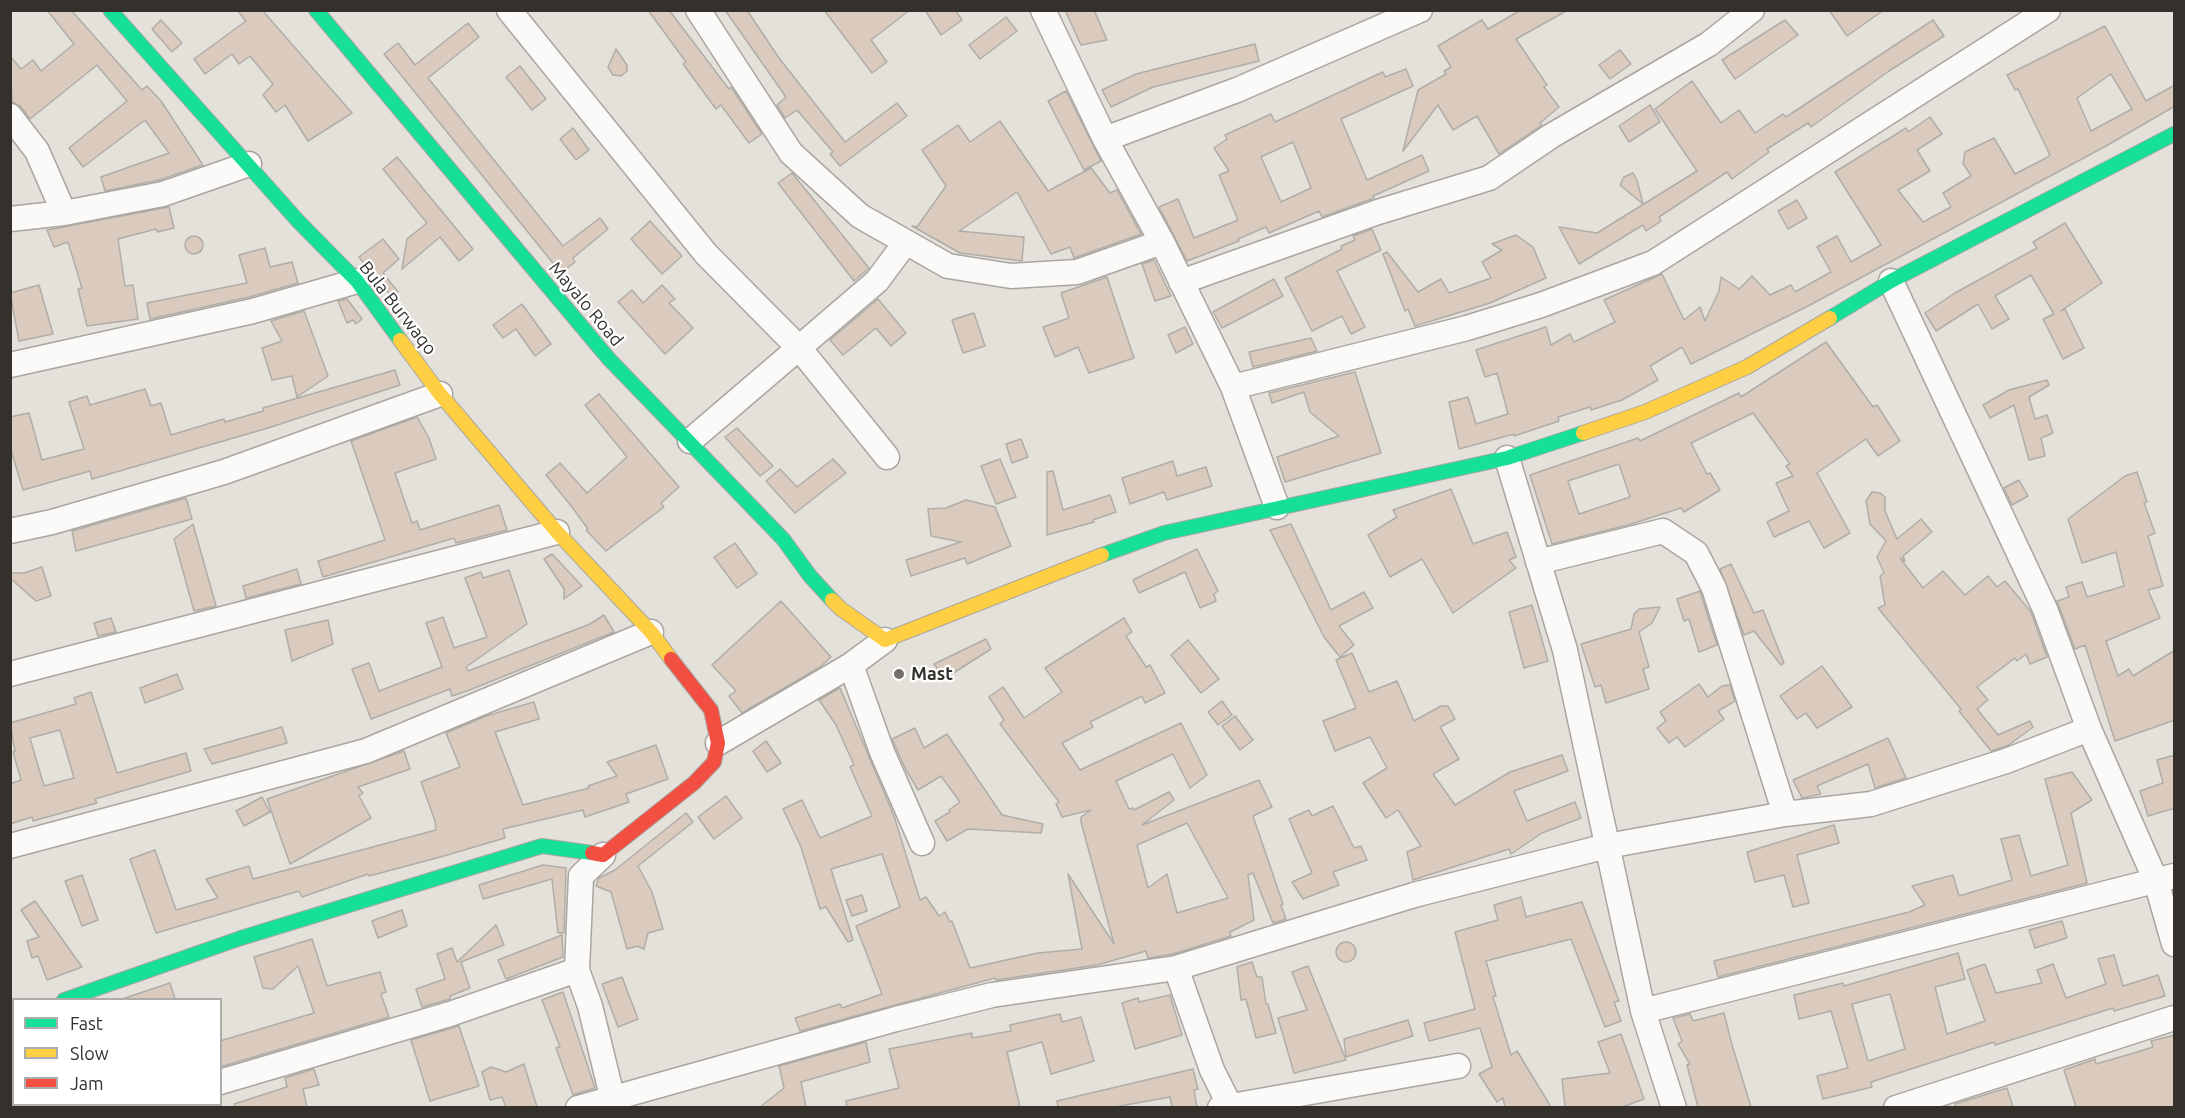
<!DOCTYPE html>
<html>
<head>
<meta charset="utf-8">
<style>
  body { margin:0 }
  #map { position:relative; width:2185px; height:1118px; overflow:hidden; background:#e4e0da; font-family:Ubuntu,sans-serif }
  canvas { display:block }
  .frame { position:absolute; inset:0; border:12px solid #34312d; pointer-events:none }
  .legend { position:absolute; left:12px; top:998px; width:210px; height:108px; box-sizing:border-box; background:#fff; border:2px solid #aeadab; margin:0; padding:8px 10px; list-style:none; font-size:18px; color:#34312d }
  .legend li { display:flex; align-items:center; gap:12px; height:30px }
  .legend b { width:30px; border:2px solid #aeadab }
</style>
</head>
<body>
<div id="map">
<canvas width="2185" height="1118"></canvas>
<div class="frame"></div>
<ul class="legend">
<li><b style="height:8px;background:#16e098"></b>Fast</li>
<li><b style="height:8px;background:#ffcf43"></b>Slow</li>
<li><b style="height:8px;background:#f24e42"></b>Jam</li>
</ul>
</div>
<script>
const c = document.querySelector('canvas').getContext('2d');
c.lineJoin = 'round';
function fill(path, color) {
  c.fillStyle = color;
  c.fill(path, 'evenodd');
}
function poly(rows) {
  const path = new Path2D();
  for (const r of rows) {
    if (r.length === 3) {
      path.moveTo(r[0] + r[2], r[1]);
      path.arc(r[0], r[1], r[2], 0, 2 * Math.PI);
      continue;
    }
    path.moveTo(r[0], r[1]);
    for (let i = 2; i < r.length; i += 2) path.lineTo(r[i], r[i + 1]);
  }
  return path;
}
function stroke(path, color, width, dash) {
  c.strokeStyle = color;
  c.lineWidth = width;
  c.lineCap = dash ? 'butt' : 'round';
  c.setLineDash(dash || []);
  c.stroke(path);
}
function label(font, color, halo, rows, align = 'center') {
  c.font = font + ' Ubuntu,sans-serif';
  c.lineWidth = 4.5;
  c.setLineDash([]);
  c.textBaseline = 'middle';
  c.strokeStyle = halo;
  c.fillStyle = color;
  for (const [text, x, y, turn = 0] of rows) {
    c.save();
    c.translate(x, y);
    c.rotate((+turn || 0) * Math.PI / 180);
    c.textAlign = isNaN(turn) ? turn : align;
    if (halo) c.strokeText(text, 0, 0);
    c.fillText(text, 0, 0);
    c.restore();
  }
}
const building = poly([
  [47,10,71,10,142,90,147,86,161,101,203,165,159,180,105,191,101,177,169,153,145,120,83,167,69,148,127,101,97,65,30,119,21,107,12,102,10,56,21,69,33,60,41,71,74,44,47,10],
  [237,10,262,10,352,113,308,141,285,105,276,112,263,95,273,84,250,56,239,64,232,54,205,74,194,59,246,21,237,10],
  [648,10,669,10,725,84,729,89,731,87,762,134,749,143,721,105,716,109,683,64,686,62,648,10],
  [725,10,747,10,779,58,845,142,897,103,907,116,840,166,830,154,833,152,797,110,785,118,777,105,786,97,725,10],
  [824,10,910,10,871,40,887,62,872,73,824,10],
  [925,10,955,10,962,20,941,35,925,10],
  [1065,10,1094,10,1107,40,1081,45,1065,10],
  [1521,10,1568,10,1516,39,1547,85,1544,87,1559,107,1540,123,1542,125,1499,154,1477,116,1453,130,1438,105,1403,151,1418,90,1446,74,1444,71,1451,67,1438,46,1482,20,1488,29,1521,10],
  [1829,10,1884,10,1847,36,1829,10],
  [1006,17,1017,31,980,59,969,45,1006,17],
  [161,20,182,43,172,52,152,29,161,20],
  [1785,20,1798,35,1735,79,1722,60,1785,20],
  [1933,20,1944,36,1889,71,1811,127,1808,123,1767,149,1769,152,1732,179,1727,172,1659,217,1661,221,1646,231,1643,225,1579,264,1559,227,1597,233,1697,171,1655,109,1692,81,1721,123,1739,110,1755,133,1783,114,1786,117,1933,20],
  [468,23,479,37,428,78,563,246,600,218,608,229,573,258,575,262,561,273,384,54,398,43,415,65,468,23],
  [2105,26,2146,101,2175,85,2175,106,2106,146,1810,305,1691,364,1682,347,1650,366,1658,380,1622,400,1591,410,1590,407,1558,417,1559,421,1514,436,1514,434,1459,449,1449,402,1468,397,1476,424,1508,414,1497,373,1485,377,1476,350,1546,327,1551,345,1570,334,1574,342,1615,322,1604,300,1662,274,1684,320,1700,307,1705,321,1719,291,1721,277,1739,289,1752,276,1770,295,1791,285,1795,292,1831,272,1817,247,1837,236,1851,262,1881,245,1835,172,1906,128,1908,132,1930,117,1942,134,1917,150,1930,171,1898,190,1923,222,1951,207,1943,193,1971,176,1963,163,1965,152,1994,138,2015,174,2046,158,2050,155,2018,89,2015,90,2007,75,2105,26],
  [2111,74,2132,109,2091,131,2077,98,2111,74],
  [1255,44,1259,61,1153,87,1111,107,1102,90,1136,74,1255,44],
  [616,49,627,65,627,71,621,76,613,75,608,67,616,49],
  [1620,50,1631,64,1610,79,1599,65,1620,50],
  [520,66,546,99,532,110,506,77,520,66],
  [1406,69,1413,86,1341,119,1367,180,1422,155,1429,171,1373,196,1374,198,1322,217,1319,211,1269,233,1266,227,1238,239,1239,241,1187,261,1159,207,1178,199,1194,238,1238,220,1219,175,1229,171,1214,148,1227,139,1225,135,1271,114,1275,122,1383,72,1385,77,1406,69],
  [1293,142,1311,188,1281,202,1261,157,1293,142],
  [1066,91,1101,161,1084,170,1048,101,1066,91],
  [1650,105,1660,122,1629,142,1619,126,1650,105],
  [1000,121,1048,191,1091,168,1110,193,1117,190,1141,234,1074,258,1070,247,1051,254,1017,192,959,231,1024,237,1022,261,960,253,912,226,917,227,946,186,922,150,958,125,970,142,1000,121],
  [573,128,589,150,576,160,560,139,573,128],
  [397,157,473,249,459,261,440,237,402,269,407,239,427,223,383,169,397,157],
  [792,173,869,268,854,281,778,183,792,173],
  [1633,173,1637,180,1643,204,1620,185,1624,177,1633,173],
  [1797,200,1807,218,1788,229,1778,211,1797,200],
  [169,207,174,228,157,232,156,229,118,239,125,286,133,285,138,319,87,326,78,289,82,288,68,242,54,247,47,230,169,207],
  [650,221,682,256,662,274,631,239,650,221],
  [2065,223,2102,283,2061,311,2065,309,2084,348,2063,359,2043,319,2054,314,2031,275,1995,296,2009,319,1992,329,1978,304,1936,331,1925,313,1955,293,2037,248,2033,242,2065,223],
  [1372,229,1381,250,1337,271,1365,327,1351,334,1342,316,1312,331,1285,278,1342,249,1341,246,1355,240,1353,236,1372,229],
  [1516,235,1533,247,1546,278,1490,303,1415,326,1408,309,1405,311,1383,254,1387,252,1418,292,1441,279,1449,293,1491,278,1482,262,1502,250,1492,244,1516,235],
  [194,245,9],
  [383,239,399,259,383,273,398,292,392,297,359,257,383,239],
  [265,248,270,267,292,262,298,283,249,297,150,319,147,303,247,283,239,255,265,248],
  [1154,260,1171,296,1155,301,1142,264,1154,260],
  [1107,277,1134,358,1089,373,1078,347,1055,357,1043,327,1069,318,1061,293,1107,277],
  [1274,279,1283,296,1222,328,1213,312,1274,279],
  [39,285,53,334,19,341,10,293,39,285],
  [662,285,675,299,669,303,693,328,665,354,618,302,632,290,643,303,662,285],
  [347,299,362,319,356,324,353,320,347,323,338,301,347,299],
  [878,299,906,333,891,346,876,328,843,355,830,340,878,299],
  [522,304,551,344,535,356,516,329,503,338,493,325,522,304],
  [304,311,328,376,297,397,292,376,272,380,262,348,282,341,271,321,304,311],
  [974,313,985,346,963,353,952,320,974,313],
  [1185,327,1193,344,1176,353,1168,335,1185,327],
  [1311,338,1317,351,1253,367,1249,352,1311,338],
  [1826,342,1873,407,1877,405,1900,441,1878,456,1866,439,1817,473,1850,533,1824,548,1809,521,1774,537,1767,522,1789,511,1776,483,1793,476,1786,466,1790,464,1753,413,1691,443,1707,474,1710,473,1720,490,1684,512,1681,508,1628,525,1552,544,1530,475,1638,438,1640,441,1739,393,1741,397,1826,342],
  [1619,464,1630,497,1579,514,1568,481,1619,464],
  [395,370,400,385,268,428,92,479,90,471,23,490,10,447,10,417,29,413,42,460,84,449,69,402,87,396,90,405,145,389,151,406,161,403,171,435,224,419,225,422,263,411,263,408,395,370],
  [1355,372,1381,453,1285,482,1277,457,1339,436,1310,412,1304,392,1272,403,1269,393,1355,372],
  [2047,380,2049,385,2029,397,2035,419,2047,415,2053,433,2041,438,2045,456,2029,460,2014,405,1990,418,1983,405,2009,390,2047,380],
  [599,394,679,487,661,503,664,507,606,551,586,530,588,529,572,507,546,475,560,463,587,493,627,457,585,405,599,394],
  [417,417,429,438,436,459,395,473,412,523,417,521,420,530,499,505,507,530,456,543,454,538,323,577,318,561,385,540,351,441,417,417],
  [737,428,773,466,760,476,725,437,737,428],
  [1021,439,1028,457,1012,463,1006,444,1021,439],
  [833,459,846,473,795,513,766,481,780,469,797,487,833,459],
  [1000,459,1016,497,996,504,981,466,1000,459],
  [1173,461,1177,476,1206,467,1212,486,1167,500,1164,492,1130,504,1122,478,1173,461],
  [1053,471,1063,510,1110,495,1116,512,1093,520,1094,522,1047,535,1047,472,1053,471],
  [2137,472,2147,502,2144,503,2155,533,2148,536,2163,586,2148,590,2160,618,2106,641,2118,676,2129,669,2133,676,2175,650,2175,720,2115,741,2085,645,2075,649,2057,601,2069,597,2066,587,2082,582,2087,597,2124,586,2116,552,2082,563,2068,519,2125,476,2137,472],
  [2019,480,2028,496,2012,505,2004,488,2019,480],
  [1451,489,1473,544,1507,532,1516,557,1509,560,1516,568,1453,613,1422,559,1390,577,1368,535,1397,517,1393,510,1451,489],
  [1872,492,1880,493,1885,497,1885,511,1897,539,1921,519,1932,532,1903,556,1905,561,1900,558,1923,588,1943,571,1965,595,1988,576,1997,587,2005,581,2031,612,2047,657,2030,664,2026,654,2017,661,2015,658,1977,687,1988,700,1977,709,1998,735,2030,721,2033,727,2009,745,1991,751,1959,711,1961,709,1878,608,1885,605,1880,576,1884,573,1877,557,1886,541,1870,524,1866,501,1872,492],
  [186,498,192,519,76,551,72,531,186,498],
  [966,500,995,507,1011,546,967,564,965,558,911,576,906,560,961,542,931,536,928,509,946,508,966,500],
  [193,524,216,606,194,611,174,539,193,524],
  [1291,524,1331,610,1364,592,1373,608,1339,626,1354,645,1340,657,1324,637,1270,530,1291,524],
  [735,543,757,574,737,588,714,557,735,543],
  [1197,549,1218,591,1214,594,1216,601,1200,608,1185,572,1139,593,1133,580,1197,549],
  [552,554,582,586,564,599,564,589,544,559,552,554],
  [1731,564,1754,613,1763,610,1784,663,1781,665,1754,631,1744,635,1720,569,1731,564],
  [42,567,51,596,36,601,10,578,10,573,24,573,42,567],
  [297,569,301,584,246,598,243,586,297,569],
  [509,570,527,624,466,667,468,671,590,624,604,615,614,632,467,691,452,696,450,689,371,719,352,669,369,663,379,691,442,667,426,623,443,617,454,648,487,637,465,578,481,572,483,578,509,570],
  [1700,591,1717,645,1699,652,1689,619,1684,621,1677,599,1700,591],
  [781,601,831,657,820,667,742,713,729,696,736,691,712,665,781,601],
  [1532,605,1548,661,1524,668,1509,612,1532,605],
  [1660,607,1652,623,1639,632,1649,667,1643,669,1649,689,1606,703,1601,685,1595,687,1581,644,1631,629,1634,614,1639,609,1660,607],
  [111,618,116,632,98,636,94,623,111,618],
  [1124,618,1132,632,1126,636,1146,667,1150,665,1165,693,1145,703,1142,696,1090,722,1093,727,1062,743,1080,770,1181,723,1207,775,1190,788,1173,754,1116,781,1129,809,1133,808,1134,810,1169,792,1174,800,1142,825,1259,780,1272,807,1253,816,1283,904,1281,905,1286,919,1273,923,1253,873,1248,875,1254,920,1230,932,1231,936,1173,954,1148,958,1146,951,1097,965,996,980,995,978,800,1031,795,1018,840,1004,842,1008,882,994,856,926,900,907,882,854,831,869,853,940,848,942,826,907,820,909,801,847,783,809,802,800,820,838,872,816,850,767,854,765,836,725,819,700,840,688,894,816,920,900,926,897,939,916,945,912,950,922,952,921,970,968,1038,953,1082,949,1068,874,1114,944,1081,822,1081,817,1091,810,1062,817,1056,804,1059,802,1000,724,1004,720,989,697,1003,687,1024,718,1062,692,1045,668,1124,618],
  [1187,823,1228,898,1177,913,1167,874,1148,888,1137,845,1187,823],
  [328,620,333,644,292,661,285,630,328,620],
  [986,639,991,649,944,679,934,664,986,639],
  [1188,640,1219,679,1201,693,1171,655,1188,640],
  [1352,653,1369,692,1397,681,1414,721,1441,706,1448,706,1455,719,1440,727,1459,759,1433,774,1455,805,1510,772,1562,755,1568,771,1514,791,1527,821,1575,802,1581,818,1542,833,1511,854,1509,849,1413,880,1407,852,1421,846,1398,810,1386,818,1363,783,1387,768,1370,737,1335,751,1323,721,1356,708,1336,660,1352,653],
  [1822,666,1852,707,1817,728,1806,713,1797,719,1780,696,1822,666],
  [177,674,183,689,145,703,140,688,177,674],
  [1699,684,1708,697,1722,686,1730,685,1735,701,1718,711,1724,719,1685,747,1677,737,1669,743,1657,728,1666,721,1660,712,1699,684],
  [91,692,117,773,186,753,191,771,95,799,97,803,33,821,32,817,10,824,10,784,21,780,13,752,15,751,10,723,76,704,74,698,91,692],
  [60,730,74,778,44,786,30,738,60,730],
  [1222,701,1232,715,1218,725,1208,712,1222,701],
  [534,702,539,719,495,732,523,805,589,788,588,786,617,776,607,762,656,745,668,779,626,794,629,802,585,817,583,810,503,829,505,838,444,856,369,876,368,874,302,897,299,891,156,933,130,859,155,850,176,910,218,898,206,879,249,866,253,879,436,830,435,821,421,782,460,767,446,733,486,716,534,702],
  [1235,716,1253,740,1240,750,1222,726,1235,716],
  [282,727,287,743,244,755,212,764,204,749,282,727],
  [915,728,924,748,947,734,1002,815,1043,824,1041,833,968,829,947,841,935,821,950,812,949,810,960,802,941,776,918,790,905,768,892,739,915,728],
  [1888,738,1906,778,1875,788,1868,764,1817,786,1821,794,1802,798,1793,780,1888,738],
  [766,741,781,763,767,772,753,751,766,741],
  [404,751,410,769,358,787,363,793,359,796,371,818,290,864,267,799,404,751],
  [2175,755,2175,808,2148,816,2140,791,2163,783,2157,760,2175,755],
  [2072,772,2092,800,2071,813,2087,883,1718,977,1714,961,1909,912,1925,905,1912,886,1953,875,1959,896,2012,880,2001,839,2019,835,2031,876,2068,865,2045,779,2072,772],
  [726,796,742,818,714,839,698,817,726,796],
  [262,797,270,812,244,826,236,811,262,797],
  [1333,806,1354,848,1361,846,1367,860,1333,872,1339,885,1303,899,1292,882,1312,873,1289,819,1309,810,1312,816,1333,806],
  [686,813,693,822,638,866,652,892,663,929,648,933,644,949,637,946,627,949,611,892,596,886,599,878,615,870,686,813],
  [1834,825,1839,843,1797,855,1809,903,1793,907,1784,875,1755,882,1747,852,1834,825],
  [543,865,566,868,564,933,558,933,552,879,483,899,479,885,543,865],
  [82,875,98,920,82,926,65,881,82,875],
  [862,895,867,911,852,916,846,900,862,895],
  [1521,897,1526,917,1582,902,1619,1001,1614,1002,1621,1021,1605,1027,1571,939,1486,961,1496,996,1493,997,1511,1055,1517,1051,1551,1107,1505,1107,1503,1098,1497,1102,1479,1074,1492,1067,1480,1028,1429,1041,1424,1023,1475,1009,1455,932,1498,920,1494,905,1521,897],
  [35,901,82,967,47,980,38,956,32,958,27,941,39,937,21,910,35,901],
  [402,910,407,926,378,938,372,921,402,910],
  [2062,921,2067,938,2035,948,2029,930,2062,921],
  [496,925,504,945,461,962,470,988,450,996,450,999,422,1007,416,989,445,979,437,954,452,948,457,962,496,925],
  [562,935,563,957,506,979,498,960,562,935],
  [312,939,327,986,380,972,386,992,381,994,389,1017,220,1067,220,1041,314,1013,298,966,273,989,263,988,254,957,312,939],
  [1346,952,10],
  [1958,953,1965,979,1935,987,1947,1034,1985,1021,1967,970,1985,964,1996,993,2042,983,2037,970,2053,964,2066,998,2106,984,2098,959,2114,955,2123,986,2158,975,2165,996,2114,1011,2113,1008,1995,1045,1994,1042,1871,1082,1872,1087,1823,1099,1817,1076,1848,1068,1831,1011,1799,1019,1794,995,1843,983,1844,986,1958,953],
  [1890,994,1905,1049,1868,1061,1852,1004,1890,994],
  [1252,962,1257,977,1262,977,1266,1004,1268,1004,1276,1033,1256,1038,1246,999,1241,1000,1237,967,1252,962],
  [1308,966,1346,1060,1294,1073,1278,1018,1307,1010,1292,972,1308,966],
  [622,977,638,1019,618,1027,602,984,622,977],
  [170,983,175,999,122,999,170,983],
  [563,992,595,1088,573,1095,556,1048,560,1047,542,1000,563,992],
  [1170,995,1182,1035,1135,1049,1122,1003,1138,998,1139,1002,1170,995],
  [1724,1013,1732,1045,1751,1107,1698,1107,1687,1065,1690,1064,1678,1044,1682,1041,1673,1018,1690,1014,1693,1021,1724,1013],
  [1060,1014,1062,1022,1081,1017,1094,1061,1051,1074,1042,1042,1007,1052,1020,1107,847,1107,846,1101,899,1088,889,1049,972,1033,972,1038,1011,1031,1010,1025,1060,1014],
  [1408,1020,1413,1036,1346,1057,1344,1039,1408,1020],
  [459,1026,479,1086,430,1101,411,1040,459,1026],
  [1621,1034,1644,1099,1622,1107,1565,1107,1562,1079,1610,1073,1598,1042,1621,1034],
  [2175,1035,2175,1107,2076,1107,2064,1070,2095,1059,2096,1064,2134,1053,2153,1047,2151,1041,2175,1035],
  [866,1042,870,1062,801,1082,806,1107,760,1107,784,1088,779,1066,866,1042],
  [524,1064,537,1107,506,1107,502,1097,490,1100,482,1072,491,1067,506,1072,524,1064],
  [314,1069,319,1085,303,1089,307,1107,235,1107,234,1104,287,1087,285,1078,314,1069],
  [1193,1069,1198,1089,1194,1090,1197,1107,1172,1107,1170,1097,1115,1107,1058,1107,1057,1101,1193,1069],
  [2007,1088,2013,1107,1956,1107,1955,1104,2007,1088]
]);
fill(building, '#dacbbe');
stroke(building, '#b0ada8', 1.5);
const street = poly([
  [509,10,706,254,800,349,887,457],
  [698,10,791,153,860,216,948,266,1011,276,1077,272,1162,242],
  [1043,10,1105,139,1162,242,1233,387,1277,507],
  [10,116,37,151,64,213],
  [1105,139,1237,90,1420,10],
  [10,219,64,213,163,194,249,164],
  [1891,281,2045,609,2089,729,2156,881,2174,944],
  [1181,282,1378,212,1489,178,1551,136,1709,44,1752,10],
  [10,365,253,311,357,281],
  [1233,387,1467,328,1541,305,1653,263,2048,10],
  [690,441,877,281,906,242],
  [1507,458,1565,650,1643,1011,1674,1108],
  [10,531,52,522,224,472,440,394],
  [1538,562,1663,531,1696,553,1714,588,1785,814],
  [851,665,882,752,922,843],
  [10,674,557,532],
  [718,743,851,665,885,640],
  [10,846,366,751,651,632],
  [603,855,581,876,577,970,590,1006,612,1096,618,1108],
  [1176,968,1212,1070,1229,1104],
  [1643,1011,2174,876],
  [10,1018,14,1017],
  [220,1082,450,1014,577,970],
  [142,1108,151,1104],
  [578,1108,896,1019,992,995,1176,968,1414,895,1607,846,1785,814,1871,804,2006,761,2089,729],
  [1220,1108,1458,1066],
  [1896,1108,2174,1018]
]);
const fast = poly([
  [110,10,298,221,357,281,400,340],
  [316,10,609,359,783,539,810,576,832,600],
  [1830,318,1891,281,2174,134],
  [1102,555,1164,533,1507,458,1583,433],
  [64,1000,241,938,542,846,592,853]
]);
const slow = poly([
  [400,340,440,394,557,532,651,632,671,659],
  [1583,433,1645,412,1747,367,1830,318],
  [832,600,841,609,885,640,1102,555]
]);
const jam = poly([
  [592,853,603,855,694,783,714,762,718,743,711,710,671,659]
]);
stroke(street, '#a9a6a1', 27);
stroke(fast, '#a9a6a1', 16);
stroke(slow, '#a9a6a1', 16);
stroke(jam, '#a9a6a1', 16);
stroke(street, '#fbfaf9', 24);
stroke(fast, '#16e098', 14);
stroke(slow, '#ffcf43', 14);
stroke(jam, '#f24e42', 14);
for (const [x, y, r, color] of [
  [899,674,6,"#726e6a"]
]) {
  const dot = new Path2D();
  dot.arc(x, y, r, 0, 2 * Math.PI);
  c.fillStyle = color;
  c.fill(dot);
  stroke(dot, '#fff', 2);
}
label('18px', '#34312d', '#fff', [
  ["Mayalo Road",586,304,50],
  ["Bula Burwaqo",398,308,52]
]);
label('bold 18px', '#34312d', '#fff', [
  ["Mast",911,674]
], 'left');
</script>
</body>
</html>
